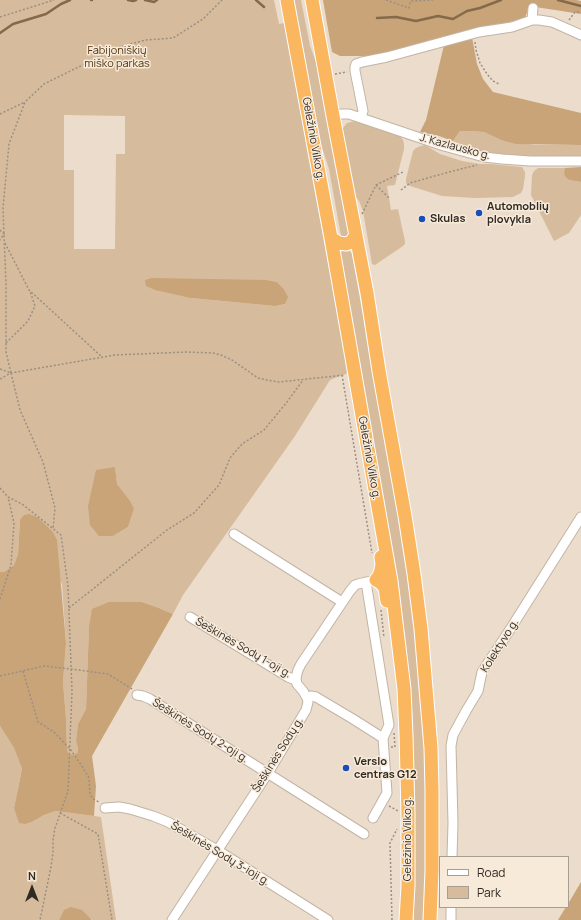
<!DOCTYPE html>
<html>
<head>
<meta charset="utf-8">
<style>
  body { margin:0 }
  #map { position:relative; width:581px; height:920px; overflow:hidden; background:#ebdccc; font-family:Manrope,sans-serif }
  canvas { display:block }
  .legend { position:absolute; left:439px; top:856px; width:130px; height:52px; box-sizing:border-box; background:#f8ead9; border:1px solid #a89d91; margin:0; padding:5px 7px; list-style:none; font-size:12px; color:#2f2a24 }
  .legend li { display:flex; align-items:center; gap:8px; height:20px }
  .legend b { width:20px; border:1px solid #a89d91 }
  .north { position:absolute; left:12px; top:868px; width:40px; height:40px; -webkit-text-stroke:3px #f8ead9; paint-order:stroke; rotate:0deg; font-size:11px; font-weight:700; line-height:16px; text-align:center; color:#2f2a24 }
  .north::after { content:''; display:block; margin:auto; width:14px; height:18px; background:#2f2a24; clip-path:polygon(50% 0,100% 100%,50% 72%,0 100%) }
</style>
</head>
<body>
<div id="map">
<canvas width="581" height="920"></canvas>
<ul class="legend">
<li><b style="height:5px;background:#fff"></b>Road</li>
<li><b style="height:11px;background:#d6bc9c"></b>Park</li>
</ul>
<div class="north">N</div>
</div>
<script>
const c = document.querySelector('canvas').getContext('2d');
c.lineJoin = 'round';
function fill(path, color) {
  c.fillStyle = color;
  c.fill(path, 'evenodd');
}
function poly(rows) {
  const path = new Path2D();
  for (const r of rows) {
    path.moveTo(r[0], r[1]);
    for (let i = 2; i < r.length; i += 2) path.lineTo(r[i], r[i + 1]);
  }
  return path;
}
function stroke(path, color, width, dash) {
  c.strokeStyle = color;
  c.lineWidth = width;
  c.lineCap = dash ? 'butt' : 'round';
  c.setLineDash(dash || []);
  c.stroke(path);
}
function label(font, color, halo, rows, align = 'center') {
  c.font = font + ' Manrope,sans-serif';
  c.lineWidth = 3;
  c.setLineDash([]);
  c.textBaseline = 'middle';
  c.strokeStyle = halo;
  c.fillStyle = color;
  for (const [text, x, y, turn = 0] of rows) {
    c.save();
    c.translate(x, y);
    c.rotate((+turn || 0) * Math.PI / 180);
    c.textAlign = isNaN(turn) ? turn : align;
    if (halo) c.strokeText(text, 0, 0);
    c.fillText(text, 0, 0);
    c.restore();
  }
}
fill(poly([
  [0,0,274,0,279,24,284,23,348,373,330,380,295,436,183,595,173,614,159,608,142,602,89,627,86,709,78,724,76,741,78,748,78,752,74,755,69,754,67,750,66,719,63,682,66,643,62,584,20,520,18,554,14,565,4,572,0,572],
  [64,115,125,116,125,154,116,154,115,249,74,249,74,170,64,170],
  [267,280,277,282,283,288,285,304,275,306,191,298],
  [115,467,117,484,134,509,128,527,113,536],
  [293,0,301,0,310,46,320,72,349,233,348,237,342,239,341,236,329,169,319,138],
  [355,121,359,121,399,135,403,140,404,144,404,149,395,185,387,186,391,210,398,209,405,241,405,244,403,246,375,265,372,264,363,211,359,201,354,195,342,129,347,123],
  [460,131,471,131,484,132,501,140,535,145,581,145,581,156,543,157,513,156,492,154,473,149,453,141],
  [425,145,440,154,462,161,480,164,490,164,522,167,525,172,525,176,523,189,521,193,513,197,475,198,442,196,410,186,406,183,406,179,413,151,416,148,421,146],
  [538,168,565,168,564,172,569,180,581,182,581,215,569,233,554,241,531,195,532,175,534,171],
  [347,250,350,251,352,254,410,579,428,779,426,920,414,920,413,910,414,834,414,793,409,694,340,254,342,251],
  [0,726,14,748,22,769,14,808,26,824,32,822,44,815,56,811,94,816,101,817,116,920,92,920,92,919,64,911,59,920,0,920]
]), '#d6bc9c');
fill(poly([
  [323,0,576,0,581,1,581,14,529,6,525,18,471,32,477,64,483,79,493,92,581,113,581,145,516,144,501,140,484,132,471,131,460,131,453,141,439,136,420,132,426,120,445,41,381,56,340,56,332,52],
  [581,167,581,182,569,180,565,176,564,172,565,168],
  [152,278,267,280,277,282,283,288,288,297,285,304,275,306,191,298,155,290,146,286,145,280],
  [115,467,117,484,130,501,134,509,128,527,113,536,99,536,90,525,88,506,96,470],
  [29,514,37,517,53,532,57,540,66,643,63,682,66,719,67,750,69,754,74,755,78,752,78,748,76,741,78,724,86,709,89,627,92,609,109,602,142,602,159,608,173,614,92,756,96,786,94,816,56,811,44,815,32,822,26,824,19,823,14,808,22,769,14,748,0,726,0,572,4,572,14,565,18,554,20,520,24,515],
  [581,882,581,920,558,920,566,907,568,907,568,904],
  [71,907,82,910,92,920,59,920,64,910]
]), '#c8a478');
stroke(poly([
  [91,0,92,0],
  [128,0,133,1,136,0],
  [145,0,154,2,157,0],
  [256,0,264,7],
  [558,0,581,6],
  [377,18,396,17,416,21,438,16,453,19,467,11,480,8,501,0],
  [0,33,13,24,46,14,61,4,70,0]
]), '#846a4a', 2.5);
const minor = poly([
  [532,20,539,20,552,22,581,35],
  [333,116,341,114,349,114,444,146,484,157,502,159,530,161,581,161],
  [361,117,363,111,355,71,355,67,356,64,362,62,387,57,479,32,512,27,532,20,533,8],
  [234,534,342,602],
  [366,582,389,725,383,738,387,793,373,818],
  [190,617,288,677,293,679,296,678],
  [137,695,143,696,150,699,364,834],
  [307,698,311,696,316,697,353,719,383,738],
  [105,808,119,807,130,809,153,816,168,822,217,850,328,920],
  [452,857,453,823,451,746,453,735,466,711,478,691,482,672,511,628,581,517],
  [172,920,268,773,306,710,308,702,307,698,303,691,297,684,296,678,298,670,301,664,350,591,355,585,358,584,376,580],
  [451,920,451,907]
]);
const highway = poly([
  [287,0,331,238,391,581,404,689,406,735,408,813,408,886,406,920],
  [312,0,333,116,367,293,379,371,405,516,414,574,421,629,431,748,432,791,432,870,430,920],
  [331,238,339,243,346,244,351,242,356,235],
  [381,557,382,564,381,570,379,576,376,580,381,583,385,588,387,601]
]);
stroke(minor, '#c2b4a4', 11);
stroke(highway, '#fff', 15);
stroke(poly([
  [386,0,409,8,410,2,412,1,433,0],
  [0,17,54,0],
  [569,20,575,12,581,12],
  [475,42,476,50,480,63,487,74,493,81,499,84],
  [335,74,347,72],
  [0,114,25,102],
  [376,185,389,198],
  [401,190,410,183,449,172,477,165],
  [362,214,376,185,403,172],
  [0,230,4,234,0,240],
  [5,243,29,290,102,357],
  [6,343,28,321,35,306,30,291],
  [0,369,11,373,6,352,6,285,3,208,9,144,25,102,44,84,119,47,146,40,173,38,203,19,222,0],
  [11,373,20,410,43,462,55,508,53,529],
  [342,375,372,553],
  [0,379,11,373,115,355,187,352,213,353,221,355,232,360,258,378,267,380,279,382,345,375],
  [0,488,8,497,22,504,61,535,68,586,72,691,68,791,55,828,53,840,53,852,51,867,40,920],
  [0,599,11,565,14,523,8,497],
  [69,608,167,530,194,513,219,485,230,458,242,444,264,430,287,402,303,380],
  [381,610,384,638],
  [23,671,38,722,54,732,70,749,82,766,89,778,90,794,93,799,99,802],
  [0,676,44,666,71,669,108,674,132,689],
  [391,747,395,747,394,733],
  [389,806,398,811],
  [60,813,98,834,112,920],
  [392,920,390,843,397,829]
]), '#9a8f84', 1.5, [2, 2]);
stroke(minor, '#fff', 9);
stroke(highway, '#fbb75f', 13);
for (const [x, y, r, color] of [
  [479,213,4,"#184dba"],
  [422,219,4,"#184dba"],
  [346,768,4,"#184dba"]
]) {
  const dot = new Path2D();
  dot.arc(x, y, r, 0, 2 * Math.PI);
  c.fillStyle = color;
  c.fill(dot);
  stroke(dot, '#f8ead9', 1.5);
}
label('11px', '#4e3410', '#f8ead9', [
  ["Fabijoniškių",117,51],
  ["miško parkas",117,64]
]);
label('11px', '#2f2a24', '#f8ead9', [
  ["Geležinio Vilko g.",313,139,80],
  ["J. Kazlausko g.",455,147,15],
  ["Geležinio Vilko g.",369,458,80],
  ["Kolektyvo g.",500,646,-58],
  ["Šeškinės Sodų 1-oji g.",243,648,30],
  ["Šeškinės Sodų 2-oji g.",200,731,32],
  ["Šeškinės Sodų g.",278,755,-58],
  ["Geležinio Vilko g.",408,839,-90],
  ["Šeškinės Sodų 3-ioji g.",220,854,31]
]);
label('bold 11px', '#2f2a24', '#f8ead9', [
  ["Automoblių",487,207],
  ["plovykla",487,220],
  ["Skulas",430,219],
  ["Verslo",354,762],
  ["centras G12",354,775]
], 'left');
</script>
</body>
</html>
